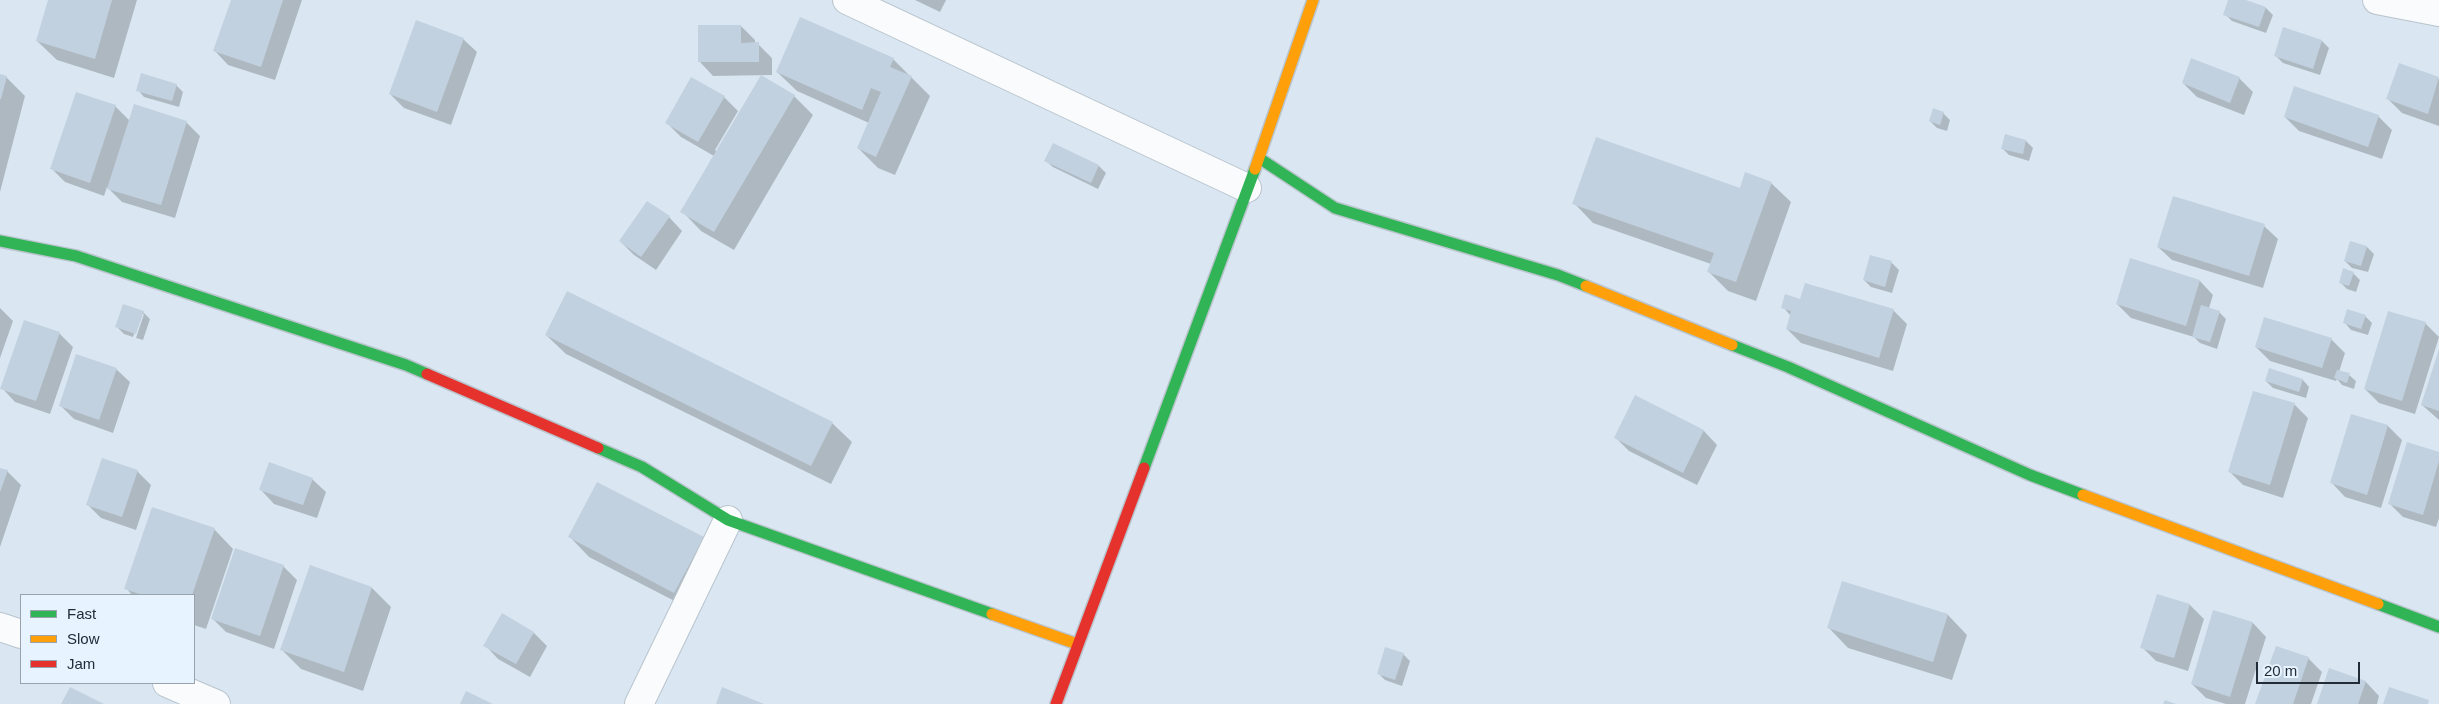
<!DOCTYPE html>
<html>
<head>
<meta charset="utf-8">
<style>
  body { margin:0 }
  #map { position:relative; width:2439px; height:704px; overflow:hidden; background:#dae7f2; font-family:Helvetica,sans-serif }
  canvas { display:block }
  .legend { position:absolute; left:20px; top:594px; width:175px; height:90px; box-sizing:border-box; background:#e7f3fe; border:1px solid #98a3ae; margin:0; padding:6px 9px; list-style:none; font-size:15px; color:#212c36 }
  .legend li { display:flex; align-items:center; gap:10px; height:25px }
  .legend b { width:25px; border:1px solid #98a3ae }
  .scale { position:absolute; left:2256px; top:662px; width:104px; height:22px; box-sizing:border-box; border:2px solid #212c36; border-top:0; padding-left:6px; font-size:15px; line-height:18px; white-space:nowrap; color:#212c36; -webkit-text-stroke:4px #e7f3fe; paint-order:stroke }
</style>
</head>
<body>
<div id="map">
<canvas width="2439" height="704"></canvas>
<ul class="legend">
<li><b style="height:6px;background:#30b455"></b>Fast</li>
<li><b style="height:6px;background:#ff9f0a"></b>Slow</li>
<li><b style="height:6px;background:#e5322d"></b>Jam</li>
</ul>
<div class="scale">20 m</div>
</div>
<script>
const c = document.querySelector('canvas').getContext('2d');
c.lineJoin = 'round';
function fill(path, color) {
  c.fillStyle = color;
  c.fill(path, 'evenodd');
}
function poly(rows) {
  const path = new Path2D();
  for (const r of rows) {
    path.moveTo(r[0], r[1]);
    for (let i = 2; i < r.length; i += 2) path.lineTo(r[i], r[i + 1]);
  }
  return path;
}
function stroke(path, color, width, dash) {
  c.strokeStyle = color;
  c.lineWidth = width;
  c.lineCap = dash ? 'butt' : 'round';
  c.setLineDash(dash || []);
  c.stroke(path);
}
fill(poly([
  [49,0,137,0,114,78,57,60,37,41],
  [232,0,302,0,275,80,228,65,215,51],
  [915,0,946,0,940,12],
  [2230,0,2242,0,2266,8,2273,15,2266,33,2232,21,2225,14],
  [741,26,755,40,755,44,758,44,772,58,772,75,713,76,700,62],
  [463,39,477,52,451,125,404,108,390,94],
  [2322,41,2329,48,2320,75,2283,63,2276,56],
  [893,59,930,96,895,175,878,168,858,148,869,123,797,91,777,72],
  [2399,65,2439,79,2439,126,2402,113,2388,99],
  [0,75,6,77,25,96,0,192],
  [2239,78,2253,92,2244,115,2197,97,2183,83],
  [176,85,183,92,179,107,144,97,138,90],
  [794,96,813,115,734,250,701,231,682,211,714,156,681,137,667,123,724,97,738,111,715,150,717,152],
  [115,106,130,121,186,122,200,136,175,218,122,202,107,187,104,196,65,182,52,169],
  [1943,113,1950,120,1947,131,1937,128,1930,121],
  [2378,116,2392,130,2382,159,2299,131,2285,117],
  [2005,136,2026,141,2033,148,2029,161,2009,155,2002,148],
  [1046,161,1099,166,1106,173,1098,189,1053,167],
  [1771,183,1791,202,1756,301,1728,291,1709,272,1711,264,1593,223,1574,203,1741,189],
  [669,217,682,231,656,270,634,255,620,241],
  [2264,226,2278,239,2263,288,2172,260,2158,247],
  [2351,242,2367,247,2374,254,2368,272,2352,268,2345,261],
  [1871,257,1892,263,1899,270,1892,293,1871,287,1864,280],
  [2353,273,2360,280,2356,292,2347,289,2340,282],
  [2200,281,2213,295,2209,308,2219,312,2226,319,2217,349,2200,343,2194,337,2131,318,2117,304],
  [1783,307,1893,310,1907,324,1893,371,1801,343,1787,329,1791,316],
  [0,308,13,321,0,358],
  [143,312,150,319,143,340,136,338,144,314,141,314,133,337,124,334,117,327],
  [2365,316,2372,323,2368,335,2351,330,2345,323],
  [2425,323,2439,337,2415,414,2379,403,2365,389],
  [59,333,73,347,50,414,15,402,2,388],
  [546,335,832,423,852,442,831,484,566,354],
  [2331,339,2345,353,2339,372,2349,375,2356,381,2354,389,2342,385,2337,379,2336,381,2270,361,2256,347],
  [2439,351,2439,420,2422,405],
  [116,369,130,382,113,433,74,419,60,405],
  [2303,380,2309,387,2306,398,2273,388,2266,381],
  [1636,397,1704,431,1717,445,1697,485,1629,451,1615,437],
  [2294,404,2308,418,2283,498,2243,485,2230,472],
  [2352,416,2388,426,2402,440,2381,508,2345,497,2332,483],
  [2439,453,2439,518,2436,527,2403,517,2390,504],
  [0,469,7,471,21,485,0,547],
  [137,471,151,485,136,530,101,518,87,504],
  [312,479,326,492,317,518,274,504,261,490],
  [214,529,233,549,206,629,194,625,194,595,132,595,126,588],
  [570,537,703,538,722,558,694,611,589,557],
  [283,566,297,580,274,649,226,632,212,618],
  [310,567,372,588,391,607,363,691,301,669,282,650],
  [1843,582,1948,615,1967,635,1952,680,1848,648,1829,628],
  [2158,595,2190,605,2204,619,2188,671,2156,661,2142,647],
  [2214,612,2253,623,2266,637,2245,704,2226,704,2206,698,2192,684],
  [534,633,547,646,530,677,498,659,485,645],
  [1403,654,1410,661,1402,686,1385,680,1378,673],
  [2308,658,2322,672,2311,704,2257,704],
  [2330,670,2366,682,2379,696,2377,704,2318,704]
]), '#0003');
fill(poly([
  [48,0,112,0,95,59,36,41],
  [231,0,283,0,261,67,213,51],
  [2228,0,2246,0,2266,7,2259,27,2223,15],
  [800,17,894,58,890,67,912,76,876,157,857,148,881,92,871,88,862,110,776,72],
  [416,20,464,38,437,112,389,94],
  [698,25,741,25,741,43,759,42,759,62,698,62],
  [2283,27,2322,40,2313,69,2274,56],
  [2191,58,2240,77,2230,103,2182,83],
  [2399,63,2439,77,2428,114,2386,99],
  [141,73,177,84,172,101,136,91],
  [0,74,7,76,1,99,0,99],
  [761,75,795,95,714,232,680,212],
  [691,77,725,96,698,142,665,123],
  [2294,86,2379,115,2368,147,2284,117],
  [76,92,116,105,90,183,50,169],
  [134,104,187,121,161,205,107,189],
  [1933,108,1944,112,1940,125,1929,121],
  [2005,134,2026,140,2023,154,2001,149],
  [1596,137,1740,188,1745,172,1772,182,1736,282,1707,272,1714,253,1572,204],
  [1053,143,1099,165,1091,183,1044,161],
  [2173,196,2265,224,2249,276,2157,247],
  [647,201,670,216,641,257,619,241],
  [2350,241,2367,246,2361,266,2344,261],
  [1870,255,1892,261,1885,287,1863,280],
  [2130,258,2200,280,2186,326,2116,304],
  [2343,268,2354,272,2349,286,2339,283],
  [1805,283,1894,309,1879,358,1786,329,1791,311,1781,308,1785,294,1800,299],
  [567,291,833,422,811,466,545,335],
  [123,304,144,311,136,334,115,327],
  [2201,305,2220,311,2210,342,2192,337],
  [2347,309,2366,315,2361,329,2343,323],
  [2388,311,2426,322,2402,401,2364,389],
  [2264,317,2332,338,2322,368,2255,347],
  [24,320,60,332,36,401,0,389],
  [2439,349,2439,411,2421,405],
  [76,354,117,368,99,420,59,406],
  [2269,368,2303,379,2299,392,2265,381],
  [2337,370,2350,373,2347,383,2334,378],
  [2253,391,2295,403,2270,485,2228,472],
  [1635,395,1704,430,1683,473,1614,438],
  [2351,414,2388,425,2367,495,2330,483],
  [2407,442,2439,452,2439,461,2423,515,2388,504],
  [102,458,138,470,122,517,86,505],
  [269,462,313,478,303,505,259,490],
  [0,468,8,470,0,492],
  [597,482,704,537,674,593,568,537],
  [152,507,215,528,192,595,143,595,124,589],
  [235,548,284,565,260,636,211,619],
  [310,565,372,587,344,672,280,650],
  [1842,581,1948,614,1933,662,1827,628],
  [2157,594,2190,604,2174,658,2140,648],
  [2213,610,2253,622,2230,697,2191,684],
  [502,613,534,632,516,664,483,646],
  [2276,646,2309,657,2293,704,2255,704],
  [1385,647,1404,653,1395,680,1377,674],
  [2329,668,2366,681,2358,704,2317,704],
  [70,687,104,704,61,704],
  [722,687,764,704,716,704],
  [2389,687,2429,700,2428,704,2383,704],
  [466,691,493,704,460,704],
  [2165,700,2176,704,2163,704]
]), '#c2d1df');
const street = poly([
  [847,0,1247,188],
  [2377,0,2439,12],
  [0,627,21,634],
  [167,683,216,704],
  [639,704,728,520]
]);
const fast = poly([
  [1259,158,1335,208,1558,275,1586,286],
  [0,241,76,256,406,365,427,374],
  [1732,345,1788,367,2030,475,2083,495],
  [598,448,642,467,728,520,992,614],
  [1144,468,1255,169],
  [2378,604,2439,627]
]);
const slow = poly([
  [1255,169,1313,0],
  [1586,286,1732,345],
  [2083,495,2378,604],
  [992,614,1077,644]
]);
const jam = poly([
  [427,374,598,448],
  [1056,704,1144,468]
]);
stroke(street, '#b9c4cd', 30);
stroke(fast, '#b9c4cd', 14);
stroke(slow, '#b9c4cd', 14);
stroke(jam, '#b9c4cd', 14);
stroke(street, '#f9fbfd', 28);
stroke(fast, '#30b455', 11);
stroke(slow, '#ff9f0a', 11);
stroke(jam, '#e5322d', 11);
</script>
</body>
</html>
